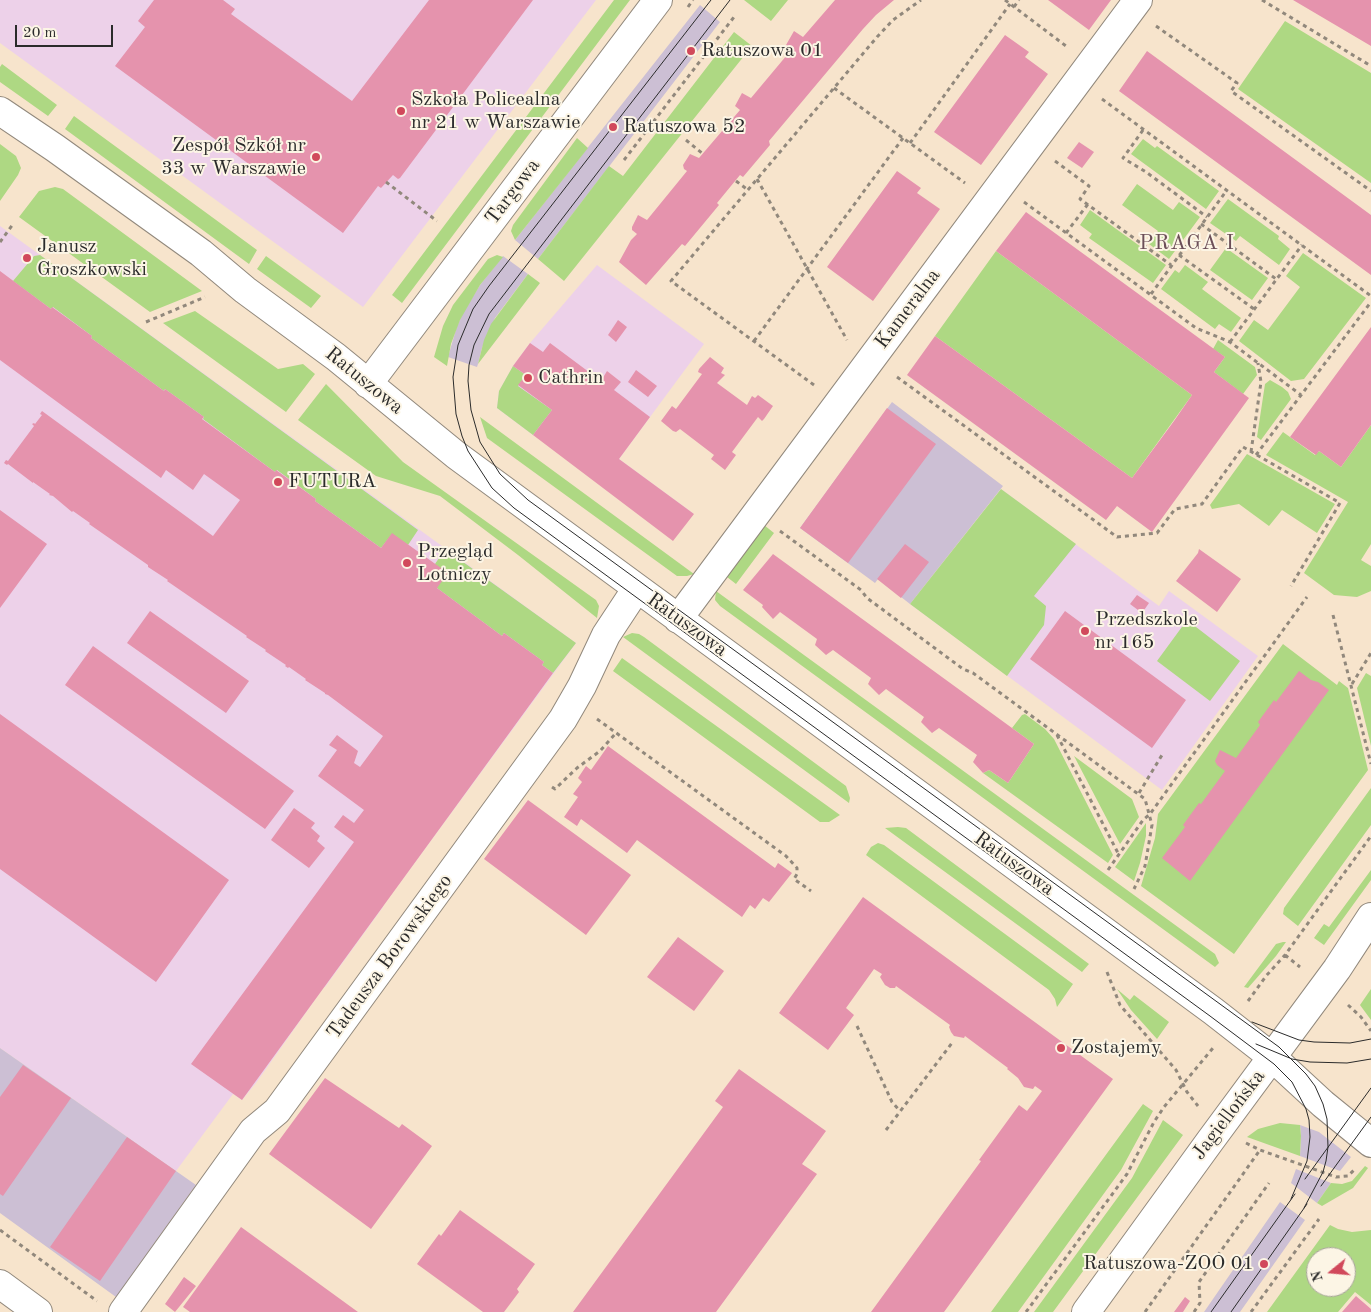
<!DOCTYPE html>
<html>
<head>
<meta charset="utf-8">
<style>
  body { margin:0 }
  #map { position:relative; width:1371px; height:1312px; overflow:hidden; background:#f7e4cc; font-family:"Old Standard TT",serif }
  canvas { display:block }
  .north { position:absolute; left:1306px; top:1247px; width:50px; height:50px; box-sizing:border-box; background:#fcf5e5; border:1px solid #a8a49b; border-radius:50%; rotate:253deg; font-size:14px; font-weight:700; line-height:20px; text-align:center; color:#2b2b2b }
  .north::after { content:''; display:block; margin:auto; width:18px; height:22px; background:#d1495b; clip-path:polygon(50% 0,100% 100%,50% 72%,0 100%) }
  .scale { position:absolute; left:15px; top:25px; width:98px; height:22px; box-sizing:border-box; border:2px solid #2b2b2b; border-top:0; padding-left:6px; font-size:15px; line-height:18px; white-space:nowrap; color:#2b2b2b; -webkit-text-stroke:4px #fcf5e5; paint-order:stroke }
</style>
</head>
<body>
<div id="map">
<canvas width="1371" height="1312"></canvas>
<div class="north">N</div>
<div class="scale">20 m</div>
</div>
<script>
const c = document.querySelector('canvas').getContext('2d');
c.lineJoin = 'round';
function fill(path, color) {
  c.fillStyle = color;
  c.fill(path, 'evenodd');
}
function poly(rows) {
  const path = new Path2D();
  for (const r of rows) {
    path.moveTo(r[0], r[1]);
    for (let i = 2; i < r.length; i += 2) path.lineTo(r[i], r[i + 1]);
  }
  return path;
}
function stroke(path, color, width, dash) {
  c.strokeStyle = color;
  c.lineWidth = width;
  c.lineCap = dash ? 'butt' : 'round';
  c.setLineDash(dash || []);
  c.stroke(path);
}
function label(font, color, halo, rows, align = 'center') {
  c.font = font + ' "Old Standard TT",serif';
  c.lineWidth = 4;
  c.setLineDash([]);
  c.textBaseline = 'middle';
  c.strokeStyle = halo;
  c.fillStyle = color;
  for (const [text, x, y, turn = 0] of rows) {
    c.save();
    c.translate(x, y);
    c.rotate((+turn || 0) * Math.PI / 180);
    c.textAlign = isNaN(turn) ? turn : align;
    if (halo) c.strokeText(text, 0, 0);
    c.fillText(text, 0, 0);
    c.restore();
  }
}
fill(poly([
  [0,0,596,0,363,307,0,43],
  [0,226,576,643,383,906,383,907,325,987,324,987,256,1083,242,1100,233,1094,176,1171,0,1048],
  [597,265,704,344,619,459,694,514,533,435,497,408,499,391,513,366,530,343],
  [1001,489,1159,606,1169,591,1258,656,1162,790,910,604]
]), '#edd1e9');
fill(poly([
  [700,5,720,22,538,259,515,240],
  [503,256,528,274,495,318,482,348,478,364,477,367,448,357,457,326,464,311,480,285],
  [892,402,1003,486,910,604,878,579,875,583,800,528],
  [0,1048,196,1185,116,1297,0,1213],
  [1300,1125,1319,1132,1351,1157,1340,1171,1300,1156,1301,1136],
  [1296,1169,1331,1183,1317,1203,1291,1183],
  [1280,1202,1305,1220,1240,1312,1204,1312]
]), '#ccbfd4');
fill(poly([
  [614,0,630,0,402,303,392,295],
  [744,0,788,0,771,21],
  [1285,21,1371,73,1371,183,1238,89],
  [734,32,752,46,564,281,538,259,609,166,623,176],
  [2,64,57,105,48,116,0,82,0,67],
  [74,116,257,250,249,264,65,129],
  [577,138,588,148,515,240,511,231,513,225],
  [1143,139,1155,148,1157,146,1219,191,1206,209,1131,154],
  [0,144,16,156,21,168,18,175,0,201],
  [1137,184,1173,210,1179,202,1200,217,1169,259,1149,244,1158,231,1122,205],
  [55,187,63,189,202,291,150,312,19,217,39,191],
  [1228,199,1279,236,1278,239,1290,249,1279,265,1240,236,1236,241,1210,223],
  [1090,210,1166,265,1153,283,1089,238,1092,234,1080,225],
  [1226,248,1268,278,1252,300,1210,270],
  [996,251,1192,395,1132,478,935,336],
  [1303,253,1366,298,1304,379,1291,381,1239,341,1254,320,1268,330,1300,287,1286,276],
  [40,255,418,530,408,545,392,534,381,548,315,501,316,499,277,470,275,472,203,419,204,417,165,389,164,391,91,338,92,336,53,307,51,309,13,281,34,256],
  [497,255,503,257,480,285,460,320,451,344,447,366,434,357,443,326,453,305,488,259],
  [266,256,321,296,311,308,257,269],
  [1185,265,1208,282,1202,289,1241,318,1231,332,1219,324,1215,329,1161,289,1175,270,1179,273],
  [528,274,540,283,478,364,484,340,491,324],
  [195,311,278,369,303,364,315,374,286,412,163,323],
  [1218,340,1255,367,1257,375,1243,394,1214,372,1225,357,1213,349],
  [513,366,526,375,518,386,552,410,533,435,497,408,499,391],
  [1270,380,1282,387,1288,392,1291,399,1261,440,1257,437,1265,384],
  [326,384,403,462,596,600,599,606,597,618,518,555,440,496,376,476,298,420],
  [480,417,694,574,687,576,677,576,487,438],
  [1371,425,1371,544,1361,560,1371,566,1371,591,1357,597,1334,595,1304,573,1348,502,1266,455,1283,432,1315,455,1319,451,1341,467],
  [1247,454,1335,504,1317,533,1282,510,1269,526,1239,504,1212,509,1210,505],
  [1001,489,1076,544,1034,596,1046,606,1044,625,1007,676,910,604],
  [764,525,774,533,736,584,727,577],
  [445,549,576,643,553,673,542,665,544,662,504,633,502,636,437,588,435,564],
  [716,591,1215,954,1219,963,1215,967,720,606,715,600],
  [1187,620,1240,661,1210,701,1157,661],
  [632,633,639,634,644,637,846,786,850,798,849,803,623,637],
  [1283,644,1337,685,1339,681,1348,688,1368,770,1234,954,1141,886,1155,838,1158,814],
  [622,658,840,815,829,822,820,822,613,671],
  [1366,673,1371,676,1371,746,1357,688],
  [1025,714,1045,729,1054,739,1113,855,1108,863,983,773,989,770,1008,783,1034,744,1012,728,1022,715],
  [1074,756,1132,799,1139,817,1120,844],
  [1371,788,1371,825,1298,926,1283,914,1284,908],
  [1146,823,1146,836,1140,863,1134,881,1115,867],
  [898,827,906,828,1089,964,1082,972,885,828],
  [878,843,884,845,1073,984,1057,1007,1055,999,1049,990,866,855,871,847],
  [1371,870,1371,880,1324,945,1314,938,1324,924,1329,927],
  [1283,942,1286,942,1276,956,1248,988,1244,987,1276,944],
  [1117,989,1130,1000,1134,995,1169,1022,1157,1039,1131,1010],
  [1371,989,1371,1020,1360,1005],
  [1143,1104,1153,1111,1121,1170,1018,1312,991,1312],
  [1163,1120,1183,1135,1053,1312,1034,1312,1132,1178],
  [1280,1123,1300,1125,1301,1136,1300,1156,1247,1137,1258,1129],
  [1365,1166,1368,1168,1353,1188,1322,1206,1317,1203,1331,1183,1342,1184,1352,1181],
  [1330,1225,1338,1229,1352,1232,1371,1230,1371,1305,1355,1292,1338,1312,1267,1312],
  [1316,1257,1346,1257,1346,1287,1316,1287]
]), '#aed883');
fill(poly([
  [154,0,223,0,235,9,231,14,352,101,429,0,533,0,400,178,398,179,393,175,381,188,378,186,343,233,115,66,145,27,138,21],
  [835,0,894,0,876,15,863,29,769,141,770,145,743,177,740,175,717,203,719,205,685,246,682,244,646,285,619,262,631,240,637,234,632,230,632,227,638,215,647,220,687,171,684,169,683,165,690,154,699,158,740,110,735,106,742,93,751,98,792,49,786,45,794,31,803,37],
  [1048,0,1111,0,1089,30],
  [1293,0,1371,0,1371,46],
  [1005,35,1029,52,1025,57,1048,74,981,165,934,132],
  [1147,51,1371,215,1371,275,1119,91],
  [1079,142,1094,152,1082,168,1067,158],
  [897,171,921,188,917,193,940,209,873,301,827,267],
  [1026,212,1225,357,1214,372,1249,398,1152,532,1117,506,1106,520,907,375,935,336,1132,478,1174,421,1192,395,996,251],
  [0,271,51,309,52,307,92,336,91,338,164,391,165,389,204,417,202,419,275,472,276,470,316,499,315,501,381,548,392,533,448,573,437,588,502,636,504,633,544,662,542,665,553,673,242,1100,191,1064,354,842,334,827,343,815,354,823,364,810,318,776,337,750,329,745,337,735,358,751,354,763,360,767,383,736,328,695,325,694,325,693,305,680,306,679,289,667,288,668,285,666,286,665,265,651,266,650,246,637,247,636,167,581,168,580,148,567,148,565,89,524,90,523,73,511,72,512,53,496,49,495,50,494,33,482,33,483,8,464,7,465,4,463,6,460,8,461,34,426,32,424,34,423,35,424,42,415,40,414,42,411,213,536,240,500,204,474,193,490,166,470,161,478,0,360],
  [618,320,627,327,616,342,608,335],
  [1371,327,1371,425,1341,467,1319,451,1316,455,1290,437],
  [530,343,543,352,550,343,601,381,607,371,621,382,614,390,650,417,619,459,694,514,673,541,533,435,552,410,518,385,526,375,513,366],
  [710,357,724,368,721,373,725,375,717,383,747,405,752,396,755,398,758,395,773,406,764,419,762,421,758,417,732,452,736,455,725,470,711,459,714,455,680,429,676,432,673,431,661,421,672,406,676,409,702,374,698,372,699,369],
  [636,370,657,386,648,397,628,382],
  [887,408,936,444,848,563,800,528],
  [0,510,47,544,0,608],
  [905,544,929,562,901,598,877,579],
  [1199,549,1241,579,1217,612,1176,581,1198,553],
  [773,554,1034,744,1008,783,989,770,983,773,973,762,977,755,939,728,932,733,921,722,924,717,886,689,879,695,868,684,871,678,833,650,826,655,815,645,817,639,780,612,773,619,762,607,763,605,743,590],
  [1137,595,1149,603,1142,613,1130,604],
  [150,611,249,681,226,713,127,643],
  [1065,611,1186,700,1152,748,1030,659],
  [93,646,294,791,265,829,65,685],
  [1299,671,1311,680,1318,682,1329,690,1190,881,1162,858,1185,827,1183,825,1199,803,1201,804,1225,771,1217,765,1215,761,1220,750,1236,758,1260,725,1258,722,1274,700,1276,702],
  [0,714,229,880,156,982,0,869],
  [608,746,775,868,778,863,792,873,769,902,763,898,755,909,750,905,742,917,637,840,627,853,581,819,577,826,564,817,578,797,573,794,582,782,578,778,586,766,591,770],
  [528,800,631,875,586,935,484,859],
  [294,808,315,823,311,828,320,836,317,841,325,848,309,868,271,840],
  [863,897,1113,1079,944,1312,871,1312,981,1161,979,1160,1019,1105,1027,1111,1042,1091,1035,1086,1033,1089,1024,1087,1018,1078,1007,1069,1008,1068,965,1036,964,1038,954,1036,951,1032,949,1027,950,1025,896,986,895,988,890,988,885,985,880,977,882,974,874,969,846,1008,854,1015,828,1050,779,1013],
  [678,937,724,971,694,1011,647,977],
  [23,1065,71,1098,3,1196,0,1194,0,1097],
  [739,1069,826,1131,802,1164,817,1174,716,1312,573,1312,723,1107,715,1101],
  [325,1078,399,1128,402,1124,432,1146,371,1229,269,1154],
  [127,1137,176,1171,100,1281,50,1247],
  [460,1210,535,1264,517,1289,519,1292,504,1312,483,1312,417,1264,439,1234,441,1236],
  [241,1227,358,1312,190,1312,183,1307],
  [184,1277,196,1286,175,1312,165,1304],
  [1356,1296,1371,1309,1371,1312,1342,1312],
  [1185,1297,1190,1301,1183,1312,1174,1312]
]), '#e593ad');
const minor = poly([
  [0,111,55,148,201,253,245,290,336,357,456,455,1213,1011,1272,1057,1323,1104,1371,1143],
  [368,384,658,0],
  [678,619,1138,0],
  [0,1284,38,1312],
  [123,1312,253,1131,277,1111,563,719,582,686,606,635,637,588],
  [1086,1312,1210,1141,1337,969,1371,917]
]);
stroke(minor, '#91887c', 30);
stroke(poly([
  [1005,0,1066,46],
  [1262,0,1371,66],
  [688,7,693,0],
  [1014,7,1019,0],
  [1156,26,1237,83,1231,91,1371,191],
  [834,88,965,183],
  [1102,99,1371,296],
  [1143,130,1123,158,1146,172,1207,217],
  [686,140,703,154],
  [910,143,1010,4],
  [624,160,734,17],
  [1055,161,1089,186,1080,199,1171,265],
  [757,179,847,340],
  [736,181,748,190],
  [386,182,437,221],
  [1024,202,1196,328,1230,342,1301,395],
  [1201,224,1276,279],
  [1066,233,1088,204],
  [0,242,13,224],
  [1179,255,1254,309],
  [1151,294,1227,190],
  [146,322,205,297],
  [754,341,903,138],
  [1230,342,1302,245],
  [897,377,1117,537,1157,533,1175,509,1202,504,1243,447,1340,503,1291,586],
  [814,385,671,281,877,37,893,20,921,0],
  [1251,452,1261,382,1258,363],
  [1256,455,1371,302],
  [780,531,861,590,867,598,963,669,973,673,1145,799,1152,825,1145,866,1134,889],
  [1333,615,1371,764],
  [1352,684,1371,653],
  [597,719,786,856,797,868,797,874,794,879,811,891],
  [1057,735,1119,855],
  [552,787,555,789,577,768,600,751,616,733],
  [1139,793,1162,755],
  [1108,870,1143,820,1150,814,1307,597],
  [1285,955,1300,967],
  [1107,972,1120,1005,1176,1070,1187,1092,1198,1106],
  [1248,1001,1266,976,1285,955,1371,836],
  [1348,1005,1361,1017,1371,1031],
  [857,1026,892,1102,900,1111],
  [886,1130,952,1043],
  [1246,1143,1260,1150,1336,1177,1348,1176,1355,1169],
  [0,1230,97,1301],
  [1026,1312,1127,1174,1154,1122,1164,1107,1213,1048],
  [1145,1312,1260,1150],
  [1194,1312,1200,1303,1199,1282,1269,1183],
  [1251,1312,1319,1219]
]), '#91887c', 3, [4, 4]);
stroke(minor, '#fff', 28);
stroke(poly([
  [711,0,489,286,473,309,458,345,453,377,456,414,462,436,468,451,492,488,514,508,1210,1016,1274,1064,1292,1082,1306,1109,1309,1120,1310,1137,1307,1161,1291,1199],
  [730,0,489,314,474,345,469,365,468,381,471,410,480,442,500,474,528,500,1279,1047,1306,1074,1315,1086,1323,1104,1327,1119,1328,1147,1326,1161,1323,1172,1304,1208],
  [1252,1022,1299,1040,1314,1042,1350,1043,1371,1039],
  [1256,1044,1292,1059,1310,1062,1347,1063,1371,1059],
  [1305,1179,1371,1088],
  [1321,1186,1371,1117],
  [1211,1312,1295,1194],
  [1231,1312,1307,1204]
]), '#2b2b2b', 1);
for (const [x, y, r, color] of [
  [691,51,5,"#d1495b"],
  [401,111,5,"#d1495b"],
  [613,127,5,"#d1495b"],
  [316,157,5,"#d1495b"],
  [27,258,5,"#d1495b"],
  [528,378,5,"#d1495b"],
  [278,482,5,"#d1495b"],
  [407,563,5,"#d1495b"],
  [1085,631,5,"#d1495b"],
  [1061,1048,5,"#d1495b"],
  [1264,1264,5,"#d1495b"]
]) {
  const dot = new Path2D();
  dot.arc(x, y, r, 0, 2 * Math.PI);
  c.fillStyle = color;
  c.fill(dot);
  stroke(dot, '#fcf5e5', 2);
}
label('20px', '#2b2b2b', '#fcf5e5', [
  ["Ratuszowa 01",701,51],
  ["Szkoła Policealna",411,100],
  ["nr 21 w Warszawie",411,123],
  ["Ratuszowa 52",623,127],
  ["Zespół Szkół nr",306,146,"right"],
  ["33 w Warszawie",306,169,"right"],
  ["Janusz",37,247],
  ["Groszkowski",37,270],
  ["Cathrin",538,378],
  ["FUTURA",288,482],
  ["Przegląd",417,552],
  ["Lotniczy",417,575],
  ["Przedszkole",1095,620],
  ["nr 165",1095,643],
  ["Zostajemy",1071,1048],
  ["Ratuszowa-ZOO 01",1254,1264,"right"]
], 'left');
label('20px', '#2b2b2b', '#fcf5e5', [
  ["Targowa",513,192,-53],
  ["Kameralna",908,309,-53],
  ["Ratuszowa",364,381,39],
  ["Ratuszowa",687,625,36],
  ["Ratuszowa",1014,864,36],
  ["Tadeusza Borowskiego",390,957,-54],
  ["Jagiellońska",1229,1115,-53]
]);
c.letterSpacing = '1px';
label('21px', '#6c4f58', '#fcf5e5', [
  ["PRAGA I",1187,243]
]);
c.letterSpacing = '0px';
</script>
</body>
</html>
